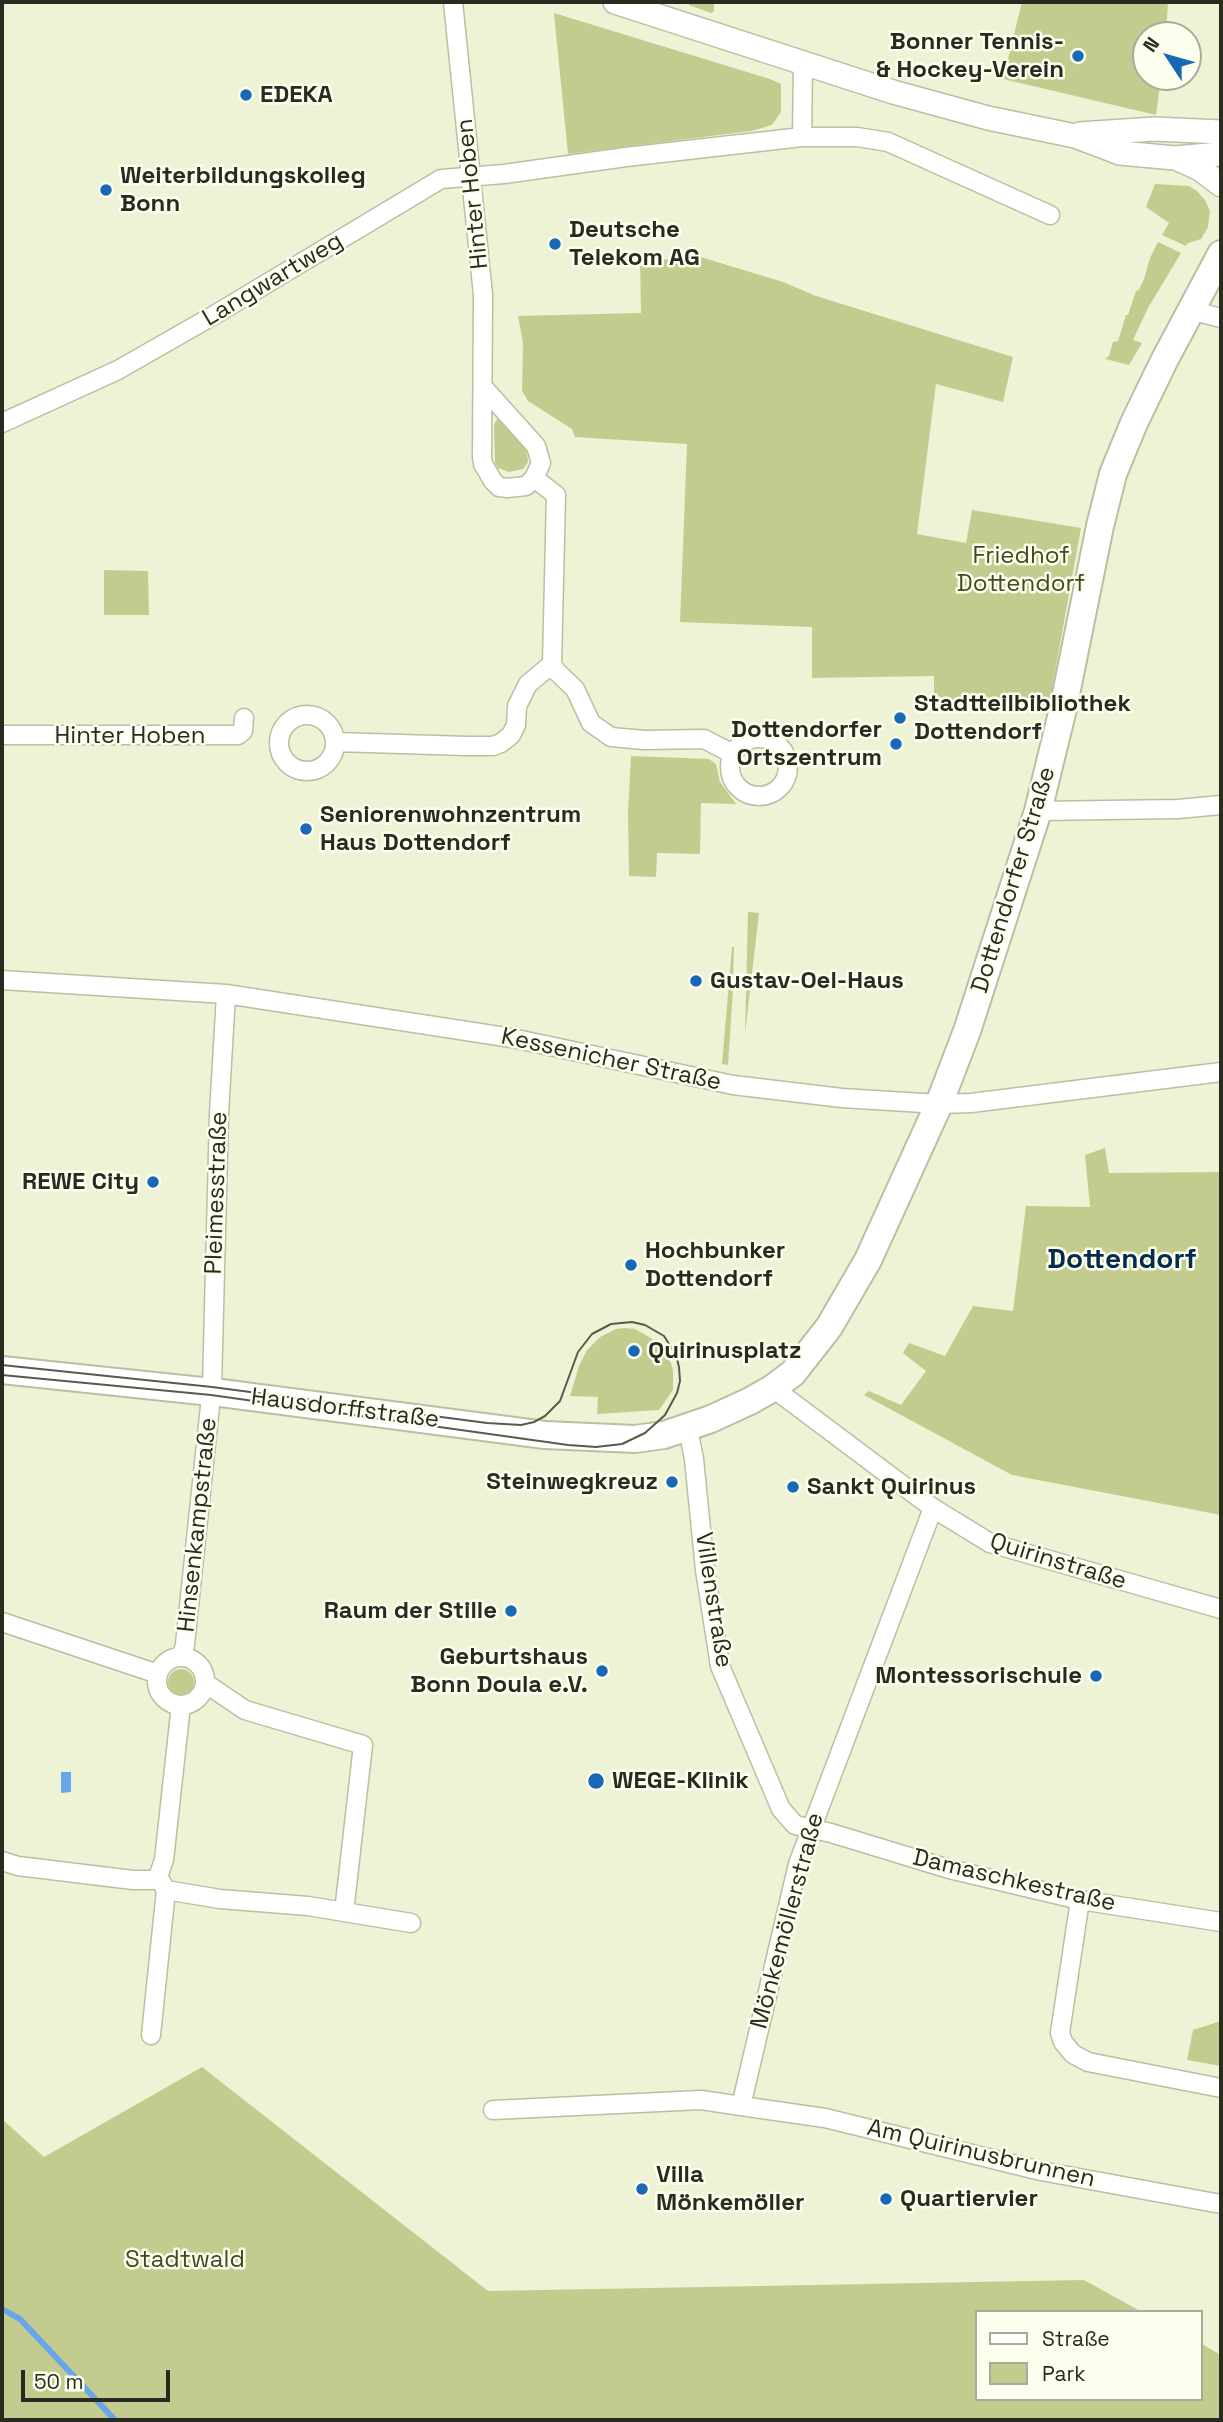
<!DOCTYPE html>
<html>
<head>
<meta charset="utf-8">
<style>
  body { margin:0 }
  #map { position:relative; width:1223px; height:2422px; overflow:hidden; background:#eef3d6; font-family:"Space Grotesk",sans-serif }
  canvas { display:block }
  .frame { position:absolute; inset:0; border:4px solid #292b20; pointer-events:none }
  .legend { position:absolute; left:975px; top:2310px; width:228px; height:91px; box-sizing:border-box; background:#fcffed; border:2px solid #a8aa9b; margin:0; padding:9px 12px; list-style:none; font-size:21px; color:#292b20 }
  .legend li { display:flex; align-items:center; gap:14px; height:35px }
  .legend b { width:35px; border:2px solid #a8aa9b }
  .north { position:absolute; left:1132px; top:21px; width:70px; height:70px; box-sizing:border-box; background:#fcffed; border:2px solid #a8aa9b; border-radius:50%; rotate:306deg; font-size:19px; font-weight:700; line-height:28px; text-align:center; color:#292b20 }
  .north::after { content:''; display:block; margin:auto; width:24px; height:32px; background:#1968b6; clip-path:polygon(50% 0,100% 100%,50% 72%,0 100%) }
  .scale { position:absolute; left:21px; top:2370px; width:149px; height:32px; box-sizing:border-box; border:4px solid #292b20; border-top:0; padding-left:9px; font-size:21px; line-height:24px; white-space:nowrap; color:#292b20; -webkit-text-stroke:5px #fcffed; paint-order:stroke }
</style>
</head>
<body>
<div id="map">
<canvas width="1223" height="2422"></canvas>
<div class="frame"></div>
<ul class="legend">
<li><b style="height:9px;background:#fff"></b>Straße</li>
<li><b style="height:19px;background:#c3cc8e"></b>Park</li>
</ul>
<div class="north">N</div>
<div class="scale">50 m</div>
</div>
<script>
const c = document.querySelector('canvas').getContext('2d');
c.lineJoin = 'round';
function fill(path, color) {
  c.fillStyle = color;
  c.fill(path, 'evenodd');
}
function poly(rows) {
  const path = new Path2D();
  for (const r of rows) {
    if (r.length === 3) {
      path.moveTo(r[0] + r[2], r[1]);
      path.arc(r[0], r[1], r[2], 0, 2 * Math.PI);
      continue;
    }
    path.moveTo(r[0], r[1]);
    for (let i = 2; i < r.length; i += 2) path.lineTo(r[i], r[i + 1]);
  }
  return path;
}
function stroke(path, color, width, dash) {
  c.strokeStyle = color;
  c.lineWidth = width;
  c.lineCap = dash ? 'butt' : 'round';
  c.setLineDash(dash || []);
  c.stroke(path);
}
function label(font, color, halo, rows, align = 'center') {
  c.font = font + ' "Space Grotesk",sans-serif';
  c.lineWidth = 5;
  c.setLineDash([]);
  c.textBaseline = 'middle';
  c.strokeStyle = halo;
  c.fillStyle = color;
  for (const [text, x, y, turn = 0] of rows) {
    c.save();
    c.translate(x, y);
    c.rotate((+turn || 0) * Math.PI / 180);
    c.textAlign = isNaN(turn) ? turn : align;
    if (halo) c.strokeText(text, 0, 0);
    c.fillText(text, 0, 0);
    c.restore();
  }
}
fill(poly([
  [689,2,714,2,714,11,711,13,689,5],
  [1022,2,1168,2,1166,35,1146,35,1146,77,1161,77,1156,115,1003,79],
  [554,13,770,79,781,84,781,112,772,125,751,131,568,154],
  [1155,184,1189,186,1197,191,1205,200,1210,211,1208,227,1201,239,1188,243,1186,246,1162,235,1169,223,1146,207],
  [1158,242,1181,253,1148,308,1133,340,1142,343,1129,365,1105,359,1109,356,1113,342,1118,341,1126,315,1128,315,1136,291,1139,290,1144,279,1150,258],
  [681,251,783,282,816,296,1013,357,1003,402,936,384,917,534,966,543,972,510,1081,528,1049,705,934,703,934,676,812,678,812,627,680,622,687,444,575,437,572,429,528,401,522,391,523,343,518,316,641,313,640,255,681,262],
  [498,418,523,445,527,453,528,462,523,469,509,472,498,468,495,463,494,424],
  [104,570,148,571,149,615,104,615],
  [631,756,709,759,716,764,720,782,736,804,701,803,700,854,657,853,656,877,629,876,628,813],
  [748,912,759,913,745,1034],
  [732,947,734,947,733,989,728,1065,722,1064],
  [1105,1148,1109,1173,1221,1172,1221,1515,1012,1475,864,1395,869,1391,901,1405,926,1371,903,1353,909,1343,945,1356,973,1306,1013,1311,1026,1206,1090,1207,1085,1155],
  [624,1328,635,1329,661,1344,669,1357,673,1370,673,1390,659,1410,597,1414,598,1397,570,1396,579,1366,587,1350,600,1337,616,1329],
  [181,1682,13],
  [1221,2021,1221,2066,1187,2060,1193,2030],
  [202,2067,488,2291,1084,2280,1142,2312,976,2312,976,2399,1200,2399,1200,2343,1221,2355,1221,2420,2,2420,2,2119,44,2157]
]), '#c3cc8e');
fill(poly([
  [61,1772,71,1772,71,1792,61,1793]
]), '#68a5eb');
stroke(poly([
  [2,2309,20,2319,115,2420]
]), '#68a5eb', 6);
const minor = poly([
  [453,2,483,295,482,457,483,464,493,481,499,487,507,488,526,486,534,478,541,463,536,446,483,387],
  [802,137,803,64],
  [1190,310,1221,318],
  [2,423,118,370,216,314,441,179,504,174,626,157,802,137,857,137,888,142,1050,215],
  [534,478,556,495,552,664],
  [307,743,28],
  [2,735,238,735,243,731,244,718],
  [759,767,29],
  [335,742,467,746,493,746,501,743,511,735,516,725,517,706,528,684,552,664,556,671,575,689,591,723,611,737,644,740,704,739,733,754],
  [1038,811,1178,809,1221,805],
  [2,980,226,994,512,1038,733,1085,842,1098,939,1104,971,1103,1221,1072],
  [773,1388,933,1508,990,1543,1221,1609],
  [688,1429,694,1459,705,1570,720,1666,781,1809,795,1825,831,1833,949,1869,1080,1900,1221,1922],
  [2,1622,158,1674],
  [182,1657,185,1644,212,1387,219,1114,226,994],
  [181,1681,24],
  [205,1683,245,1710,363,1745,344,1912],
  [2,1861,18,1866,133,1880,152,1880,158,1877],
  [158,1877,164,1860,181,1705],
  [166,1890,220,1899,308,1906,411,1923],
  [1080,1900,1060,2033,1063,2042,1073,2054,1088,2062,1221,2088],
  [151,2035,166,1890,160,1880],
  [741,2106,798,1864,933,1508],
  [493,2110,701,2100,748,2107,825,2118,1041,2171,1221,2204]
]);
const tertiary = poly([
  [615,2,893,92,988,118,1075,136,1120,153,1175,158,1221,154],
  [1080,134,1154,129,1221,132],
  [1178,159,1200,169,1221,185]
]);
const secondary = poly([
  [2,1370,221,1393,545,1435,635,1439,664,1435,711,1419,750,1401,773,1388,793,1373,829,1327,868,1260,939,1104,967,1031,1038,811,1063,709,1100,526,1113,474,1134,423,1164,361,1221,254]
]);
stroke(minor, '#babfa2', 21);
stroke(tertiary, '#babfa2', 26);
stroke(secondary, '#babfa2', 30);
stroke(minor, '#fff', 18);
stroke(tertiary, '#fff', 23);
stroke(secondary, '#fff', 26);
stroke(poly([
  [2,1365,212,1387,487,1423,521,1425,534,1422,545,1416,560,1401,578,1352,592,1334,611,1324,632,1322,645,1325,664,1336,676,1355,679,1367,680,1381,677,1393,665,1415,645,1433,622,1444,596,1447,568,1445,211,1395,2,1375]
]), '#585a4b', 2);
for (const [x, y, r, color] of [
  [1078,56,7,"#1968b6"],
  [246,95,7,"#1968b6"],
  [106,190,7,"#1968b6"],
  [555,244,7,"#1968b6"],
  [900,718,7,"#1968b6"],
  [896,744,7,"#1968b6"],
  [306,829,7,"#1968b6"],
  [696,981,7,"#1968b6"],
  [153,1182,7,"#1968b6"],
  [631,1265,7,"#1968b6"],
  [634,1351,7,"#1968b6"],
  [672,1482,7,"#1968b6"],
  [793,1487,7,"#1968b6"],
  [511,1611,7,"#1968b6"],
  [602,1671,7,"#1968b6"],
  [1096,1676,7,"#1968b6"],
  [596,1781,9,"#1968b6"],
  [642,2189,7,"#1968b6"],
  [886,2199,7,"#1968b6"]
]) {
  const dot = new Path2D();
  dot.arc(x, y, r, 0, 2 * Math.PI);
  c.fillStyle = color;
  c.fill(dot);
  stroke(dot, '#fcffed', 2.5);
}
label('bold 24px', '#292b20', '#fcffed', [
  ["Bonner Tennis-",1064,42,"right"],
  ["& Hockey-Verein",1064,70,"right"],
  ["EDEKA",260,95],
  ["Weiterbildungskolleg",120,176],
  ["Bonn",120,204],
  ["Deutsche",569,230],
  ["Telekom AG",569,258],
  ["Stadtteilbibliothek",914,704],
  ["Dottendorf",914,732],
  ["Dottendorfer",882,730,"right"],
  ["Ortszentrum",882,758,"right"],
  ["Seniorenwohnzentrum",320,815],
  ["Haus Dottendorf",320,843],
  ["Gustav-Oel-Haus",710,981],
  ["REWE City",139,1182,"right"],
  ["Hochbunker",645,1251],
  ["Dottendorf",645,1279],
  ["Quirinusplatz",648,1351],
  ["Steinwegkreuz",658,1482,"right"],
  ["Sankt Quirinus",807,1487],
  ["Raum der Stille",497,1611,"right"],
  ["Geburtshaus",588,1657,"right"],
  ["Bonn Doula e.V.",588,1685,"right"],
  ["Montessorischule",1082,1676,"right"],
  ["WEGE-Klinik",612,1781],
  ["Villa",656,2175],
  ["Mönkemöller",656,2203],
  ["Quartiervier",900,2199]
], 'left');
label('24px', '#292b20', '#fcffed', [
  ["Hinter Hoben",473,194,-96],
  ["Langwartweg",273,280,-31],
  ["Hinter Hoben",130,736],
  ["Dottendorfer Straße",1014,880,-73],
  ["Kessenicher Straße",611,1060,12],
  ["Pleimesstraße",217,1193,-88],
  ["Hausdorffstraße",345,1409,7],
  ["Hinsenkampstraße",198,1525,-84],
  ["Quirinstraße",1058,1562,17],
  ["Villenstraße",713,1600,81],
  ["Damaschkestraße",1014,1881,13],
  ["Mönkemöllerstraße",788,1921,-75],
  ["Am Quirinusbrunnen",981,2154,13]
]);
label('24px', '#444921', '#fcffed', [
  ["Friedhof",1021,556],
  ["Dottendorf",1021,584],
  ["Stadtwald",185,2260]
]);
label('bold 28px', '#052a50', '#fcffed', [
  ["Dottendorf",1122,1260]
]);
</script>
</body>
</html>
